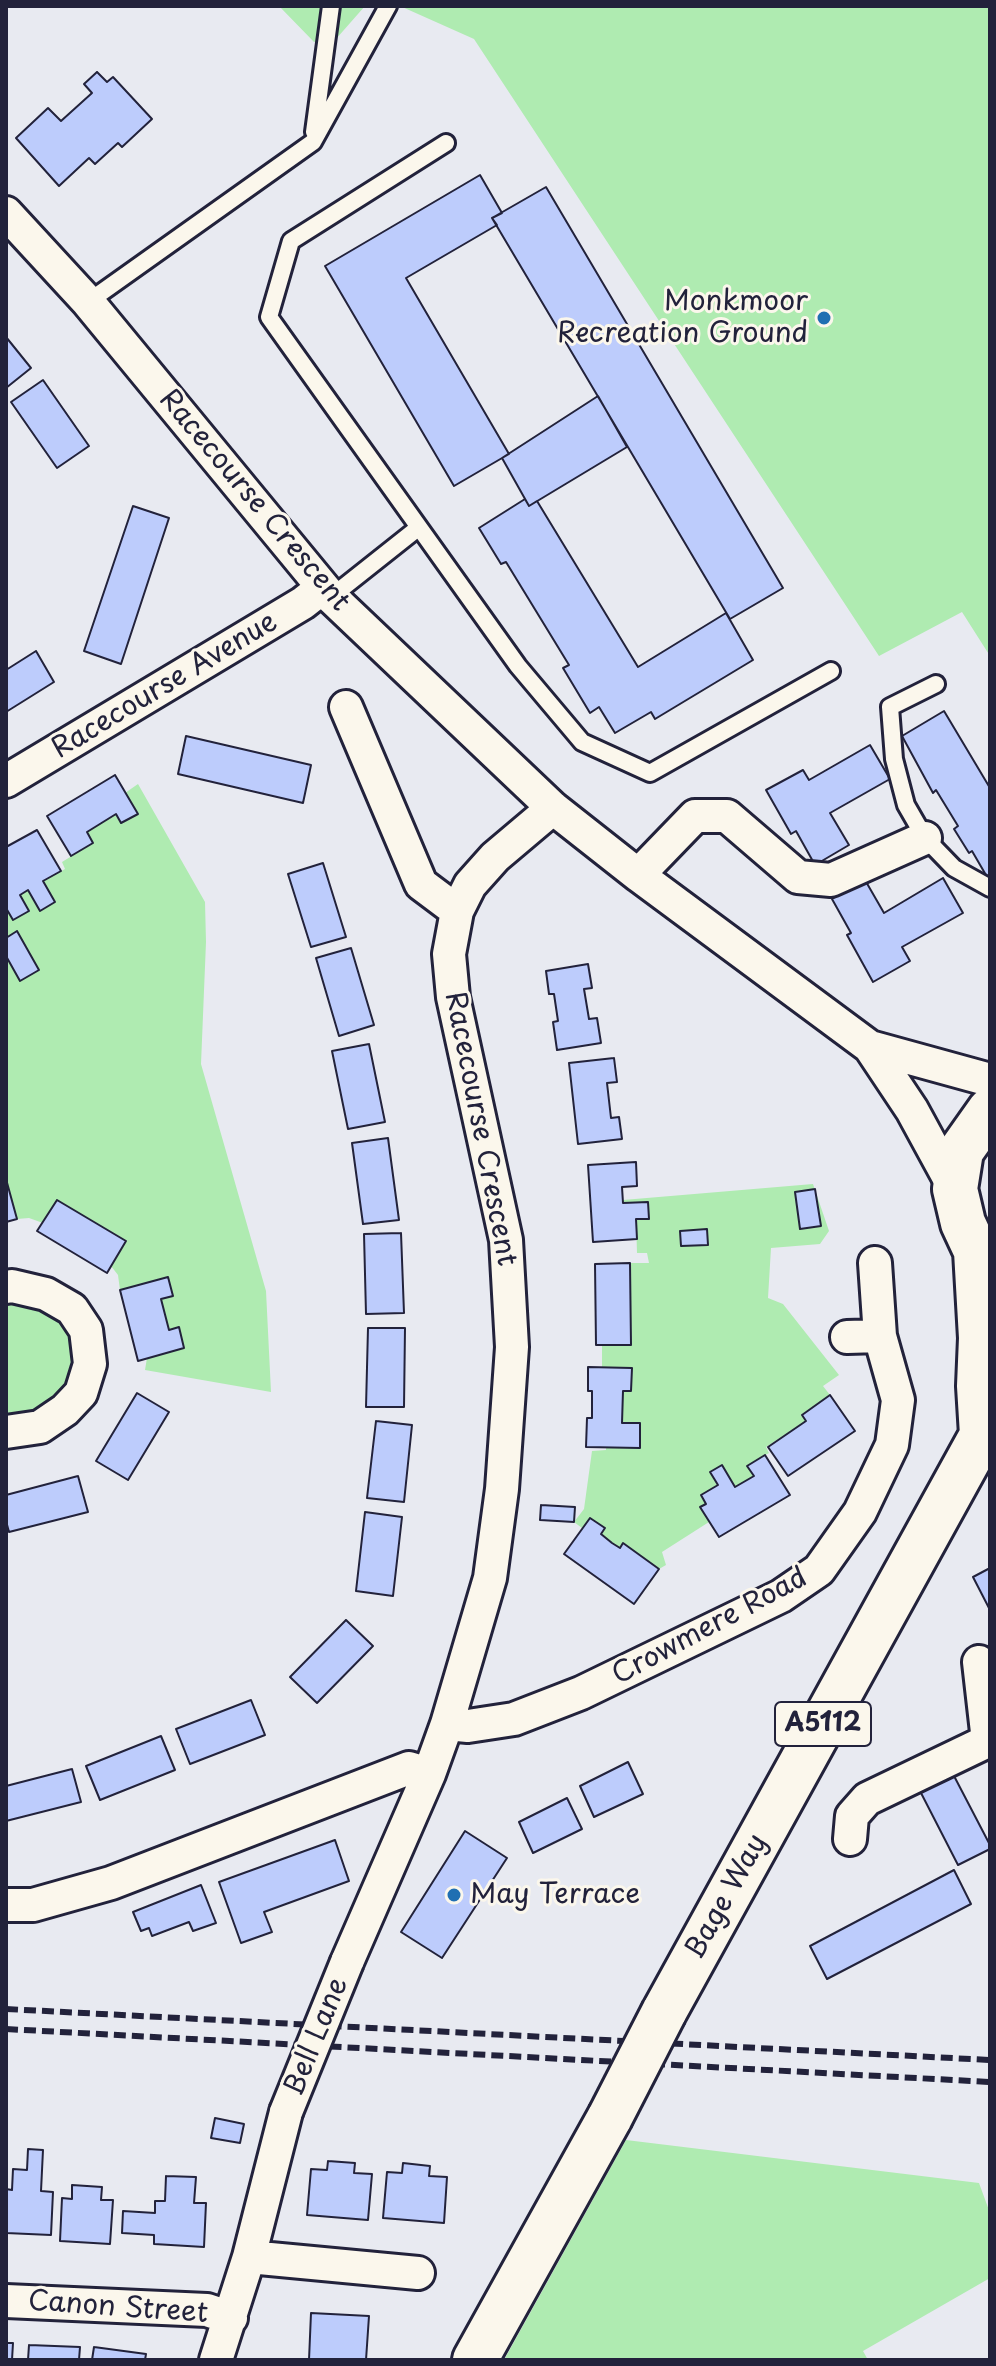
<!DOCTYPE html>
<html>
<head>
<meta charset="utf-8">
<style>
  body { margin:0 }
  #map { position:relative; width:996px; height:2366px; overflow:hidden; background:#e8eaf1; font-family:"Playpen Sans",sans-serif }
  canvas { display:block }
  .frame { position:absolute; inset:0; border:8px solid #22223b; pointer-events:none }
</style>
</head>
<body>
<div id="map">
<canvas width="996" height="2366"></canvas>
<div class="frame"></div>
</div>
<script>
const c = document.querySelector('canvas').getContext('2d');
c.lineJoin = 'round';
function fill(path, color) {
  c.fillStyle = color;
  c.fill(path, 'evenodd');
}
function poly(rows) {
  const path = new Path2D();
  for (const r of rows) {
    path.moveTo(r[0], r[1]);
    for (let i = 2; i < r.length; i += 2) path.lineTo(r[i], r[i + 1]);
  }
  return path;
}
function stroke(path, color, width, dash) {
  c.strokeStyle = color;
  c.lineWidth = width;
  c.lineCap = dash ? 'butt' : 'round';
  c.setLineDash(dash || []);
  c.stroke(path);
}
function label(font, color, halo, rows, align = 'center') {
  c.font = font + ' "Playpen Sans",sans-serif';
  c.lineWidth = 6;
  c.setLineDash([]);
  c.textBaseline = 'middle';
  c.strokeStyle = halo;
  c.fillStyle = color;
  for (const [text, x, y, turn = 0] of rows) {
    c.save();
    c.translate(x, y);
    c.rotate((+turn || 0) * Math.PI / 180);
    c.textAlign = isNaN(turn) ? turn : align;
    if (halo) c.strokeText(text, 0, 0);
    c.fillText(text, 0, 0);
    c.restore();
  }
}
fill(poly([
  [279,6,365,6,336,39,314,42],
  [400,6,990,6,990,656,962,612,879,656,474,39],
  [138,784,205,902,206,942,201,1064,266,1291,271,1392,145,1370,147,1358,184,1348,179,1328,169,1330,161,1299,173,1295,168,1278,120,1290,118,1275,111,1266,126,1241,57,1200,43,1223,29,1218,17,1219,6,1179,6,908,28,911,20,895,28,890,40,910,55,902,43,881,65,869,62,862,93,843,87,832,116,814,122,823,137,814,125,793],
  [813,1184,829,1231,820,1244,771,1248,768,1298,783,1304,839,1375,823,1386,830,1395,802,1414,806,1421,766,1447,769,1453,748,1465,754,1476,735,1487,722,1465,710,1472,718,1485,706,1504,709,1522,662,1552,666,1565,659,1569,623,1544,620,1548,612,1543,601,1534,590,1518,582,1528,574,1522,584,1509,592,1451,606,1450,606,1447,640,1448,640,1423,622,1423,623,1391,631,1391,631,1368,602,1367,602,1345,631,1344,630,1263,649,1263,647,1253,637,1253,636,1219,649,1218,648,1202,623,1203,623,1200],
  [6,1299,53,1309,71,1335,75,1354,71,1373,64,1389,36,1409,21,1414,6,1414],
  [626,2140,979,2183,990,2213,990,2278,863,2351,868,2360,504,2360]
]), '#afebb1');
const building = poly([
  [97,72,107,82,113,77,152,119,122,147,118,143,95,164,89,158,59,186,16,138,48,108,61,121,92,93,84,84,97,72],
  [480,175,502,213,492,218,497,225,406,278,509,454,454,486,325,266,480,175],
  [546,187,783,588,730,619,492,218,546,187],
  [6,337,31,368,6,388,6,337],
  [43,380,89,446,57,468,11,402,43,380],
  [598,396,627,447,529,506,502,458,598,396],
  [525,499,529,506,537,501,638,667,726,613,753,660,655,719,651,712,615,733,599,707,590,713,563,668,569,665,506,562,501,564,479,528,525,499],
  [133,506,169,518,121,664,84,651,133,506],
  [36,651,54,682,6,712,6,670,36,651],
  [944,711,990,788,990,882,972,851,969,853,954,829,958,826,936,790,933,793,902,736,944,711],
  [186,736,311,765,303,803,178,774,186,736],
  [870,745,890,779,830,813,849,845,815,865,796,831,791,834,766,790,803,770,809,780,870,745],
  [115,775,138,814,121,823,116,814,87,832,93,843,71,856,47,816,115,775],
  [37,830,61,871,43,881,55,902,40,911,28,890,20,895,29,911,13,920,6,908,6,847,37,830],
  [323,863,346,937,311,947,288,874,323,863],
  [943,878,963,913,902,947,910,961,873,982,847,935,851,933,832,899,865,880,884,913,943,878],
  [17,931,39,970,20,981,6,956,6,938,17,931],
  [351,948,374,1025,339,1036,316,958,351,948],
  [588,964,592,988,584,989,589,1019,597,1018,601,1043,557,1050,553,1022,558,1021,554,994,549,994,546,971,588,964],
  [369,1044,385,1122,348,1129,332,1051,369,1044],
  [614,1058,617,1082,607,1083,611,1118,619,1117,622,1139,578,1144,569,1063,614,1058],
  [388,1138,399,1220,363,1224,352,1143,388,1138],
  [636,1162,637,1186,622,1187,623,1203,648,1202,649,1219,636,1219,637,1239,593,1242,588,1165,636,1162],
  [6,1179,17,1219,6,1222,6,1179],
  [815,1189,821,1226,800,1229,795,1192,815,1189],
  [57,1200,126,1241,107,1273,37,1231,57,1200],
  [707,1229,708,1245,681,1246,680,1231,707,1229],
  [401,1233,404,1313,366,1314,364,1234,401,1233],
  [630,1263,631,1345,596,1345,595,1264,630,1263],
  [168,1277,173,1296,161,1299,169,1330,179,1327,184,1348,138,1361,120,1290,168,1277],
  [368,1328,405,1328,404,1407,366,1407,368,1328],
  [588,1367,632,1368,631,1391,623,1391,622,1423,640,1423,640,1448,586,1447,587,1418,592,1418,592,1391,588,1391,588,1367],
  [137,1393,169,1412,128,1480,96,1461,137,1393],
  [830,1395,855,1431,788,1476,768,1447,806,1421,802,1415,830,1395],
  [376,1421,412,1425,404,1502,367,1498,376,1421],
  [765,1455,790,1495,719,1537,700,1507,706,1504,701,1495,718,1485,710,1472,722,1465,735,1487,754,1476,747,1466,765,1455],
  [78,1476,88,1512,9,1532,6,1521,6,1495,78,1476],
  [541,1505,575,1507,574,1522,540,1520,541,1505],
  [365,1512,402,1517,393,1596,356,1591,365,1512],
  [590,1518,605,1528,601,1534,612,1543,620,1548,623,1543,659,1569,634,1604,564,1554,590,1518],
  [990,1568,990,1610,973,1577,990,1568],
  [346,1620,373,1646,317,1703,290,1677,346,1620],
  [251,1700,265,1735,190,1764,176,1729,251,1700],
  [161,1736,175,1770,100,1800,86,1766,161,1736],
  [628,1762,643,1794,594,1817,580,1786,628,1762],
  [72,1769,81,1802,6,1821,6,1786,72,1769],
  [953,1774,990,1845,990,1849,958,1865,920,1791,953,1774],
  [567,1798,582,1829,533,1853,519,1822,567,1798],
  [465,1831,507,1858,442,1958,401,1932,465,1831],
  [335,1840,349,1881,264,1912,272,1932,241,1943,219,1882,335,1840],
  [954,1870,971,1904,827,1979,810,1946,954,1870],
  [201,1885,216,1923,193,1931,189,1922,152,1936,149,1928,141,1931,133,1912,201,1885],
  [215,2118,244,2124,240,2143,211,2138,215,2118],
  [28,2149,43,2150,41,2191,53,2192,51,2235,6,2233,6,2189,12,2190,13,2169,27,2170,28,2149],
  [328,2161,355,2163,354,2173,372,2174,368,2220,307,2215,311,2169,327,2170,328,2161],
  [403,2163,430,2166,429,2176,447,2177,444,2223,383,2218,387,2172,402,2173,403,2163],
  [166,2176,196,2177,194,2203,206,2203,204,2247,154,2244,154,2235,122,2233,123,2211,155,2213,155,2201,165,2201,166,2176],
  [72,2185,102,2187,101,2200,113,2200,110,2244,60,2241,62,2198,72,2199,72,2185],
  [311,2313,369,2316,366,2360,309,2360,311,2313],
  [6,2343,13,2343,12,2360,6,2360,6,2343],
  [29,2345,80,2347,79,2360,28,2360,29,2345],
  [94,2347,146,2354,145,2360,92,2360,94,2347]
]);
fill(building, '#bdccfc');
stroke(building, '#22223b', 2);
const lane = poly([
  [314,132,331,6],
  [446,143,291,241,269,317,518,666,582,742,650,773,831,671],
  [88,302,313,142,388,6],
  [331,597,418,528],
  [936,684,890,707,894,759,906,805,925,838,954,868,990,888]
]);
const street = poly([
  [6,213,88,302,331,597,553,808,638,875,870,1047,912,1110,955,1189],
  [346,707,421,884,457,911],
  [6,781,303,603,322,588],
  [638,875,695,816,727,816,798,877,831,880,925,838],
  [870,1047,990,1080],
  [6,1287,12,1286,46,1294,72,1309,86,1330,90,1364,81,1393,65,1410,40,1427,6,1432],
  [847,1337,880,1336],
  [979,1662,988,1741],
  [447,1724,468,1726,514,1719,581,1693,781,1596,819,1570,860,1512,892,1445,898,1400,880,1336,875,1263],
  [850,1839,852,1816,867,1799,990,1740],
  [6,1905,33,1905,111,1883,409,1768,429,1774],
  [347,1962,429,1774,447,1724,490,1578,502,1489,512,1347,506,1240,453,997,449,954,457,911,470,885,495,857,553,808],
  [249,2257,418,2273],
  [6,2301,207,2310,231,2318],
  [216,2360,249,2257,286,2112]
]);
const primary = poly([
  [990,1110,961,1151,955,1189,963,1223,976,1251,990,1268],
  [976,1251,981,1338,979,1386,982,1435],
  [664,2012,982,1435,990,1426],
  [475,2360,610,2117]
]);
stroke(lane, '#22223b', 22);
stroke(street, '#22223b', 38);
stroke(primary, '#22223b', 50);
stroke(lane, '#fbf7ec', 16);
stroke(street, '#fbf7ec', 32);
stroke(primary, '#fbf7ec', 44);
stroke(poly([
  [6,2009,990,2060],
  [6,2029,990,2082]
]), '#22223b', 6, [12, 6]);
const streetBridge = poly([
  [286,2112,347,1962]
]);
const primaryBridge = poly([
  [610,2117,664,2012]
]);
stroke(streetBridge, '#22223b', 38, []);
stroke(primaryBridge, '#22223b', 50, []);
stroke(streetBridge, '#fbf7ec', 32);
stroke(primaryBridge, '#fbf7ec', 44);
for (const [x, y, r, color] of [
  [824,318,8,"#1f6fb2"],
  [454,1895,8,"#1f6fb2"]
]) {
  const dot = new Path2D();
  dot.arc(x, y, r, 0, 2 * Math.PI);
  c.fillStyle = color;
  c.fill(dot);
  stroke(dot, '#fbf7ec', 3);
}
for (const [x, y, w] of [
  [823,1724,96]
]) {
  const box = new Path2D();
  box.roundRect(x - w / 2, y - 22, w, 44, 6);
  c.fillStyle = '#fbf7ec';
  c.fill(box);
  stroke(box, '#22223b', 2);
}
label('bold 26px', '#22223b', null, [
  ["A5112",823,1724]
]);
label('28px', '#22223b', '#fbf7ec', [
  ["Monkmoor",808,302],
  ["Recreation Ground",808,334],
  ["May Terrace",470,1895,"left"]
], 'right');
label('28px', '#22223b', '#fbf7ec', [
  ["Racecourse Crescent",254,501,50],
  ["Racecourse Avenue",165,686,-31],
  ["Racecourse Crescent",480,1129,79],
  ["Crowmere Road",710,1627,-28],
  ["Bage Way",727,1897,-61],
  ["Bell Lane",317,2037,-68],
  ["Canon Street",118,2308,4]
]);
</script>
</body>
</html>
